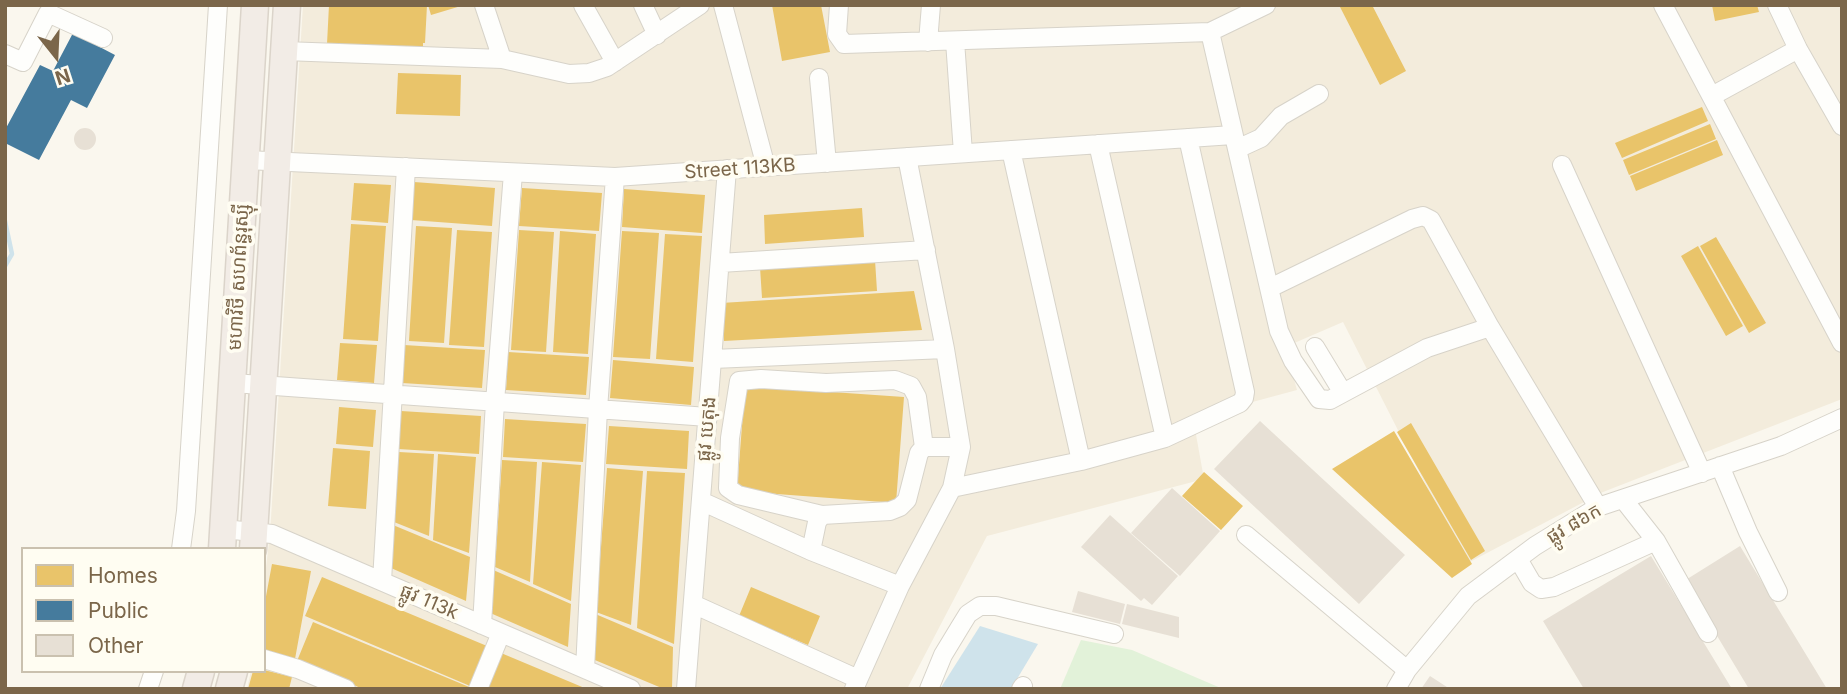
<!DOCTYPE html>
<html>
<head>
<meta charset="utf-8">
<style>
  body { margin:0 }
  #map { position:relative; width:1847px; height:694px; overflow:hidden; background:#faf7ee; font-family:Inter,sans-serif }
  canvas { display:block }
  .frame { position:absolute; inset:0; border:7px solid #7b664a; pointer-events:none }
  .legend { position:absolute; left:21px; top:547px; width:245px; height:126px; box-sizing:border-box; background:#fffdf2; border:2px solid #cac1af; margin:0; padding:9px 12px; list-style:none; font-size:21px; color:#7b664a }
  .legend li { display:flex; align-items:center; gap:14px; height:35px }
  .legend b { width:35px; border:2px solid #cac1af }
  .north { position:absolute; left:21px; top:21px; width:70px; height:70px; -webkit-text-stroke:5px #fffdf2; paint-order:stroke; rotate:162deg; font-size:19px; font-weight:700; line-height:28px; text-align:center; color:#7b664a }
  .north::after { content:''; display:block; margin:auto; width:24px; height:32px; background:#7b664a; clip-path:polygon(50% 0,100% 100%,50% 72%,0 100%) }
</style>
</head>
<body>
<div id="map">
<canvas width="1847" height="694"></canvas>
<div class="frame"></div>
<ul class="legend">
<li><b style="height:19px;background:#e9c46a"></b>Homes</li>
<li><b style="height:19px;background:#457b9d"></b>Public</li>
<li><b style="height:19px;background:#e7e0d5"></b>Other</li>
</ul>
<div class="north">N</div>
</div>
<script>
const c = document.querySelector('canvas').getContext('2d');
c.lineJoin = 'round';
function fill(path, color) {
  c.fillStyle = color;
  c.fill(path, 'evenodd');
}
function poly(rows) {
  const path = new Path2D();
  for (const r of rows) {
    if (r.length === 3) {
      path.moveTo(r[0] + r[2], r[1]);
      path.arc(r[0], r[1], r[2], 0, 2 * Math.PI);
      continue;
    }
    path.moveTo(r[0], r[1]);
    for (let i = 2; i < r.length; i += 2) path.lineTo(r[i], r[i + 1]);
  }
  return path;
}
function stroke(path, color, width, dash) {
  c.strokeStyle = color;
  c.lineWidth = width;
  c.lineCap = dash ? 'butt' : 'round';
  c.setLineDash(dash || []);
  c.stroke(path);
}
function label(font, color, halo, rows, align = 'center') {
  c.font = font + ' Inter,"Noto Sans Khmer",sans-serif';
  c.lineWidth = 7;
  c.setLineDash([]);
  c.textBaseline = 'middle';
  c.strokeStyle = halo;
  c.fillStyle = color;
  for (const [text, x, y, turn = 0] of rows) {
    c.save();
    c.translate(x, y);
    c.rotate((+turn || 0) * Math.PI / 180);
    c.textAlign = isNaN(turn) ? turn : align;
    if (halo) c.strokeText(text, 0, 0);
    c.fillText(text, 0, 0);
    c.restore();
  }
}
fill(poly([
  [303,5,1842,5,1842,399,1603,492,1466,564,1343,322,1285,347,1297,390,1193,418,1204,479,987,536,907,689,247,689,251,671,264,671,264,584,270,534]
]), '#f3ecdc');
fill(poly([
  [1081,640,1132,650,1223,689,1060,689]
]), '#e2f2d9');
fill(poly([
  [980,626,1038,644,1011,689,940,689]
]), '#cfe3eb');
fill(poly([
  [329,5,427,5,425,43,423,43,423,47,327,44],
  [428,5,461,5,461,6,431,15],
  [772,5,821,5,830,52,782,61],
  [1339,5,1372,5,1406,71,1380,85],
  [1712,5,1757,5,1759,12,1715,21],
  [398,73,461,75,460,116,396,114],
  [1702,107,1708,121,1622,158,1615,143],
  [1710,124,1716,139,1629,175,1623,160],
  [1717,140,1723,155,1636,191,1630,176],
  [414,182,495,188,492,226,411,220],
  [354,183,391,185,388,223,351,220],
  [522,188,602,193,599,231,519,226],
  [624,189,705,195,702,233,622,227],
  [862,208,864,237,765,244,764,215],
  [351,224,386,226,378,341,343,339],
  [416,226,452,228,444,343,409,341],
  [457,230,492,232,484,347,449,345],
  [519,230,554,232,546,352,511,350],
  [560,231,596,234,588,354,553,352],
  [622,231,659,233,650,359,613,357],
  [665,234,702,236,693,362,656,359],
  [1716,237,1766,323,1749,333,1700,246],
  [1698,246,1743,326,1726,336,1681,256],
  [875,260,877,291,762,298,760,267],
  [914,291,922,330,724,341,721,303],
  [340,343,377,345,374,383,337,380],
  [404,345,485,350,482,388,402,383],
  [508,352,589,357,586,395,506,390],
  [613,360,694,367,691,405,610,398],
  [745,386,904,397,896,503,737,491],
  [339,407,376,410,373,447,336,444],
  [401,411,481,416,479,454,398,449],
  [505,419,586,424,583,462,503,457],
  [1411,423,1485,551,1471,560,1397,432],
  [609,426,689,431,687,469,606,464],
  [1394,431,1472,564,1452,578,1332,469],
  [333,448,370,451,366,509,328,506],
  [399,452,434,454,429,536,394,522],
  [438,454,476,457,469,553,433,540],
  [502,460,537,462,530,582,495,567],
  [542,462,581,465,571,601,533,584],
  [607,468,643,471,631,625,596,612],
  [647,471,685,473,674,644,637,628],
  [1204,472,1243,506,1221,530,1182,496],
  [393,525,470,557,466,601,391,568],
  [272,564,311,571,295,659,264,653,264,607],
  [491,569,571,604,568,647,488,612],
  [322,577,487,646,470,686,305,616],
  [751,587,820,616,808,645,739,616],
  [593,613,673,647,672,689,664,689,590,658],
  [313,622,474,689,363,689,297,661],
  [501,653,587,689,486,689],
  [264,670,292,677,289,689,248,689,253,671]
]), '#e9c46a');
fill(poly([
  [73,33,115,55,87,108,71,100,39,160,5,143,5,130,40,65,53,71]
]), '#457b9d');
stroke(poly([
  [5,221,12,254,5,266]
]), '#cfe3eb', 4.5);
fill(poly([
  [85,139,11],
  [1260,421,1405,555,1359,604,1214,469],
  [1172,488,1220,531,1180,576,1131,533],
  [1110,515,1178,576,1152,605,1144,598,1141,601,1081,547],
  [1740,546,1827,689,1749,689,1684,581],
  [1651,556,1732,689,1584,689,1543,621],
  [1078,591,1125,604,1120,624,1072,612],
  [1127,604,1179,617,1179,638,1122,624],
  [1430,676,1450,689,1421,689]
]), '#e7e0d5');
const minor = poly([
  [484,5,502,59],
  [583,5,615,62],
  [643,5,657,35],
  [723,5,766,167],
  [839,5,837,34,844,44,1210,32,1266,5],
  [1663,5,1842,343],
  [1777,5,1798,49,1842,126],
  [1210,32,1279,331,1293,361,1319,399,1330,400,1343,393],
  [955,41,963,153],
  [928,42,931,5],
  [284,51,502,59,569,74,589,73,607,67,700,5],
  [5,54,23,62,48,13,103,38],
  [819,78,827,163],
  [1712,96,1798,49],
  [1098,144,1165,438],
  [1237,149,1261,138,1281,116,1319,94],
  [1011,150,1081,461],
  [246,160,615,177,1233,135],
  [1562,165,1702,473],
  [720,263,926,250],
  [1270,288,1412,219,1423,216,1431,220,1490,327,1598,507],
  [1315,347,1343,393,1427,348,1490,327],
  [713,359,945,349],
  [233,383,708,417],
  [1720,466,1748,532,1778,592],
  [952,488,1081,461,1165,438,1240,403,1244,398,1245,392,1188,138],
  [1623,499,1656,541,1708,633],
  [701,501,811,551,900,586],
  [822,515,738,495,728,488,730,438,739,381,761,379,826,383,895,380,911,386,917,397,924,447],
  [224,529,272,534,631,689],
  [1246,535,1407,670],
  [181,549,186,511,218,5],
  [811,551,817,522,822,515,890,511,900,507,907,500,919,453,924,447,961,447],
  [1518,559,1532,583,1541,589,1554,587,1656,541],
  [382,581,406,167],
  [693,604,858,679],
  [482,625,495,402,513,173],
  [264,659,298,669,346,689],
  [585,669,598,409,615,177],
  [148,689,154,671],
  [478,689,501,633],
  [686,689,727,169],
  [854,689,900,586,952,488,961,447,945,349,907,157],
  [929,689,943,655,960,627,968,614,980,606,996,606,1114,634],
  [1021,689,1023,686],
  [1396,689,1407,670,1468,596,1535,546,1598,507,1781,446,1842,418]
]);
const highway = poly([
  [222,549,255,5],
  [253,549,287,5],
  [196,689,201,671],
  [229,689,234,671]
]);
stroke(minor, '#d7d3c9', 20);
stroke(highway, '#dbd4ca', 29);
stroke(minor, '#fefefc', 18);
stroke(highway, '#f2ece6', 26);
label('19px', '#7b664a', '#fffdf2', [
  ["Street 113KB",740,169,-4],
  ["មហាវិថី សហព័ន្ធរុស្ស៊ី",239,277,-87],
  ["ផ្លូវ បេតុង",707,429,-85],
  ["ផ្លូវ ៨៦ក",1574,524,-30],
  ["ផ្លូវ 113k",429,602,23]
]);
</script>
</body>
</html>
